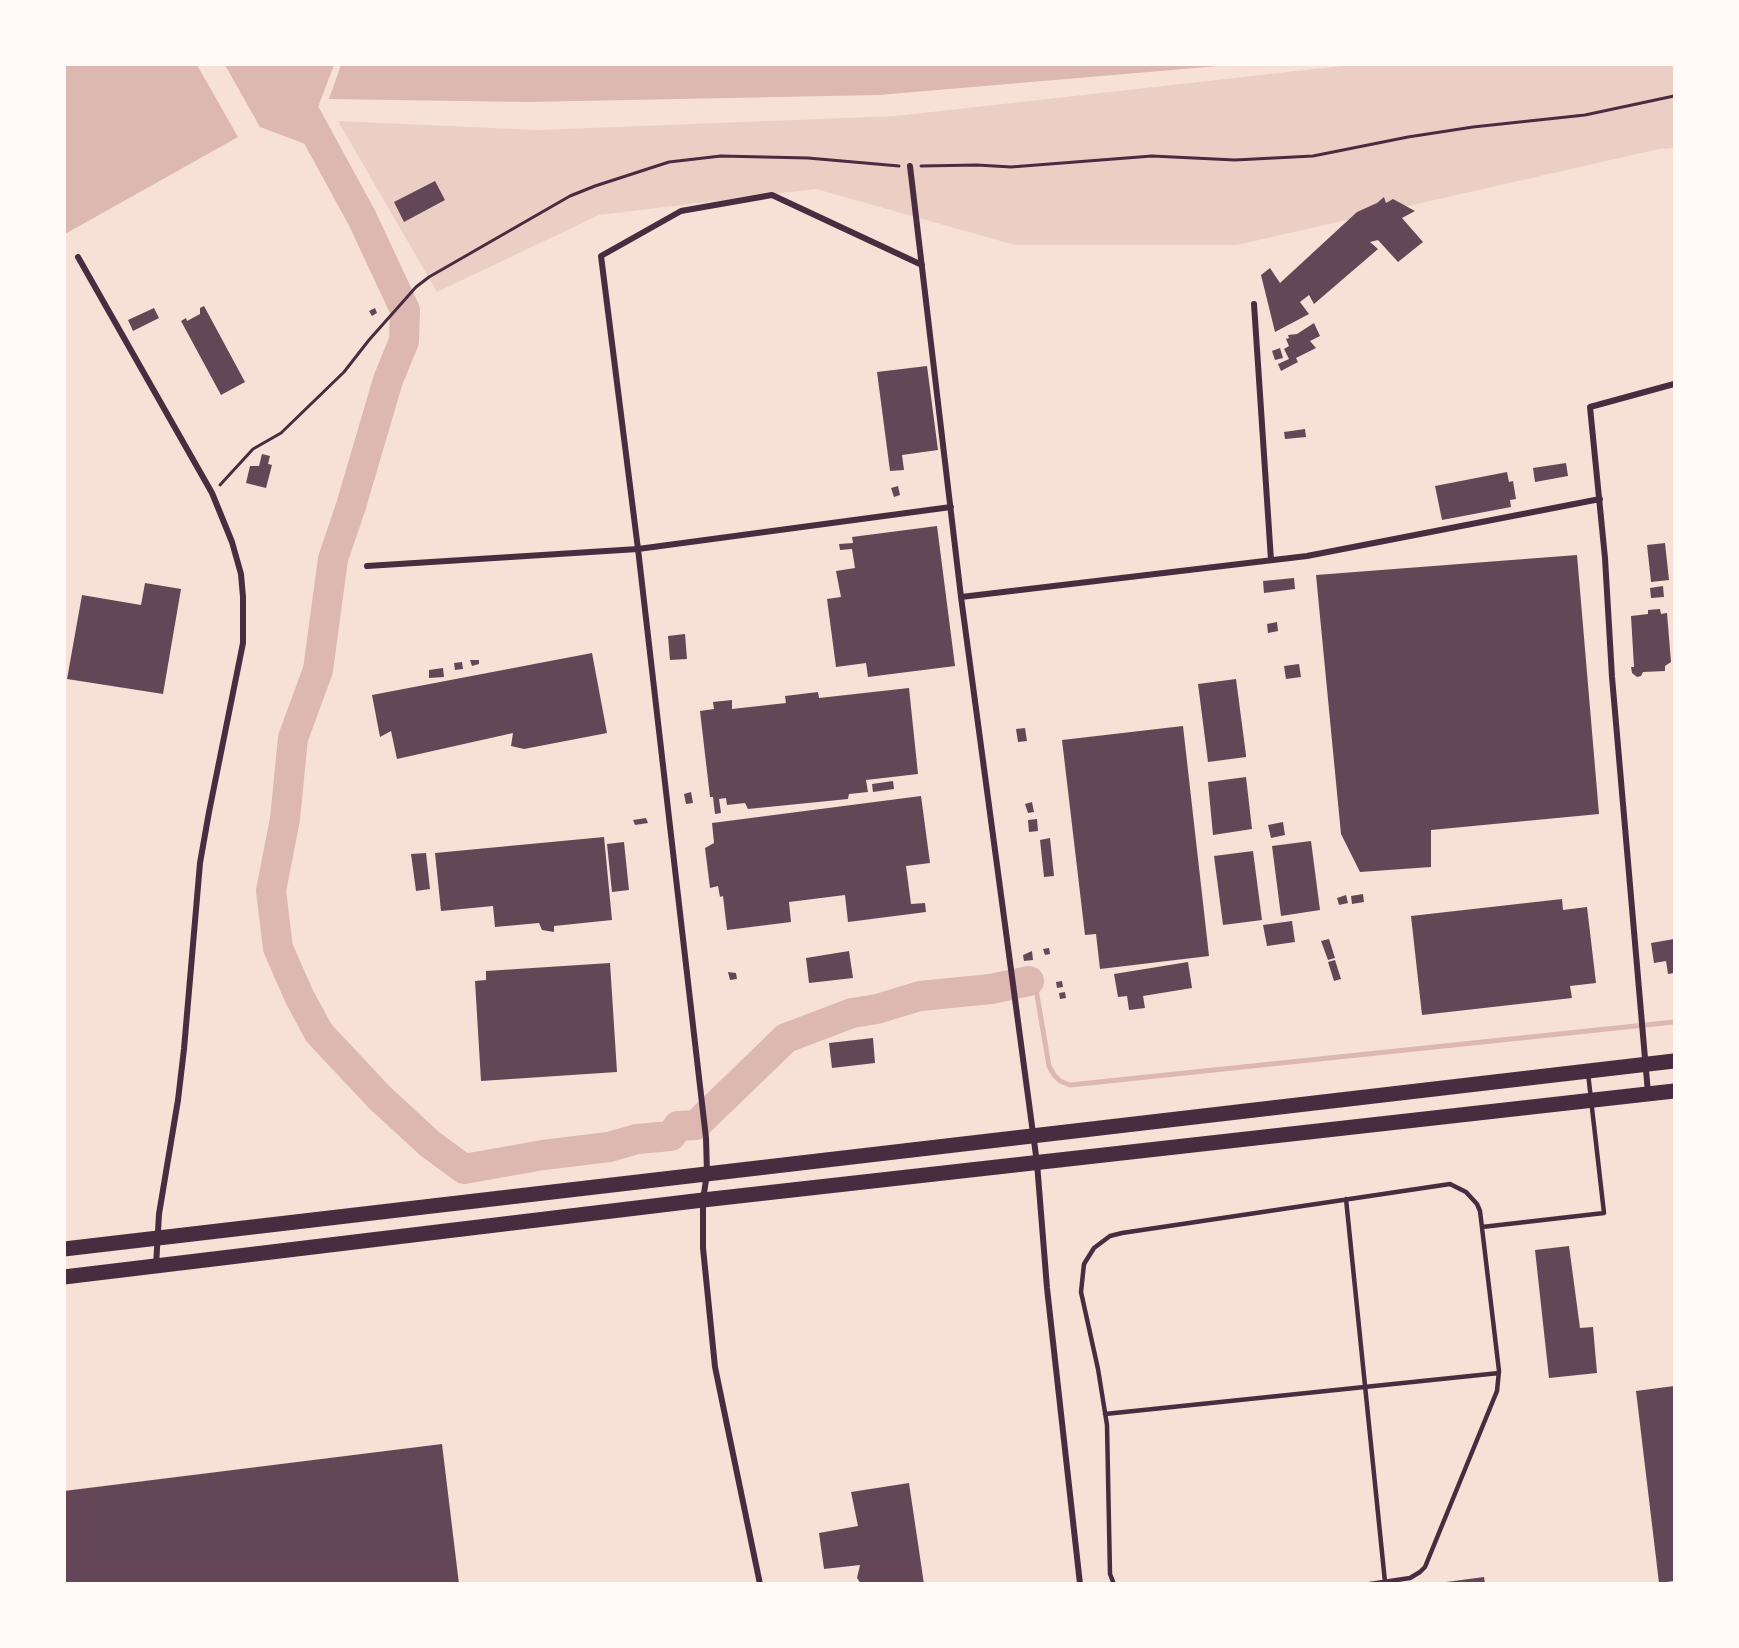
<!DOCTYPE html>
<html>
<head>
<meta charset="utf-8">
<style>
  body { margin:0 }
  #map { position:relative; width:1739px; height:1648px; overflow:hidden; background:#f7e1d7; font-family:"Space Grotesk",sans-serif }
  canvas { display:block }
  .frame { position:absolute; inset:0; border:66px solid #fffaf5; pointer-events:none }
</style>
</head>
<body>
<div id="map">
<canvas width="1739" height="1648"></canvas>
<div class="frame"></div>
</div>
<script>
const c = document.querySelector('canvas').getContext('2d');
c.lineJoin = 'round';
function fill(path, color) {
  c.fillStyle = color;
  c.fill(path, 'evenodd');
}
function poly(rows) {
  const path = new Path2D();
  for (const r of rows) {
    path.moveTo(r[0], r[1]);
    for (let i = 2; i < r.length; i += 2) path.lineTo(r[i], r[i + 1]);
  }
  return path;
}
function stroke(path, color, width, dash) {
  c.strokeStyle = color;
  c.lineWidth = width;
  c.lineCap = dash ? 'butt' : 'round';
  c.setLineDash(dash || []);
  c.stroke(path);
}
fill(poly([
  [1350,65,1674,65,1674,148,1659,149,1237,245,1015,245,816,189,599,215,437,292,338,121,538,130,896,116]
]), '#ebcfc5');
fill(poly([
  [65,64,197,65,238,137,65,234],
  [225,65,334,65,318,107,334,139,316,148,260,127],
  [341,65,341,64,1230,65,879,95,527,102,329,99]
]), '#dcb8b0');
stroke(poly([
  [1029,981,1034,985,1037,995,1049,1066,1054,1075,1060,1081,1070,1085,1674,1022]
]), '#dcb8b0', 5);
stroke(poly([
  [278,64,362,218,405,310,404,341,388,380,351,506,333,559,318,670,293,738,285,819,271,891,278,948,299,996,319,1033,380,1098,430,1144,464,1169,543,1155,609,1147,637,1139,671,1136,678,1126,696,1125,786,1038,852,1013,877,1009,920,996,991,989,1029,981]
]), '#dcb8b0', 30);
fill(poly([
  [435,181,445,200,404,222,394,202],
  [1384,197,1386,203,1393,199,1415,211,1402,218,1423,242,1398,262,1378,240,1370,242,1378,249,1314,304,1309,295,1300,302,1309,314,1275,332,1261,275,1270,268,1280,283,1357,212,1377,203],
  [204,306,245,382,221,395,181,321,186,318,187,321,200,314,200,308],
  [154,308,159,318,133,331,128,320],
  [375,308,377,313,372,316,369,311],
  [1314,323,1320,336,1310,341,1316,348,1296,358,1298,362,1281,371,1278,364,1289,359,1284,349,1289,346,1286,339,1289,338,1288,335,1297,334],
  [1280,348,1283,358,1275,360,1272,351],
  [927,366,938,450,902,455,904,470,890,471,877,372],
  [1305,429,1306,437,1285,439,1284,432],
  [262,454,270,456,268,464,272,465,266,488,246,483,250,466,259,466],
  [1566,463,1568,476,1535,482,1533,468],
  [1507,472,1509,482,1513,481,1516,499,1510,500,1511,507,1442,520,1435,486],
  [898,486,900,495,894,497,891,488],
  [937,526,955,666,868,677,866,663,836,667,827,599,841,597,836,571,855,568,852,549,840,550,839,544,853,543,852,537],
  [1665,543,1669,580,1651,582,1647,545],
  [1577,555,1599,814,1431,830,1431,867,1360,872,1341,834,1316,575],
  [1294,578,1295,589,1264,593,1263,581],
  [145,583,181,589,163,694,67,679,82,595,141,605],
  [1663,586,1664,597,1651,598,1650,588],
  [1660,609,1661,614,1667,613,1671,662,1665,666,1665,671,1643,672,1641,676,1637,677,1632,673,1631,667,1634,667,1631,616,1648,614,1648,610],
  [1277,622,1278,631,1268,633,1267,624],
  [685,634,687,659,670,660,668,636],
  [592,653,607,733,524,749,511,746,513,733,397,759,391,731,380,737,372,695],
  [470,660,479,660,479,664,472,666],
  [462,662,463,669,455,670,454,663],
  [1299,664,1301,677,1286,679,1284,666],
  [443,668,444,677,429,678,429,670],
  [1236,679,1246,755,1246,757,1208,762,1198,684],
  [909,688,918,774,866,780,868,792,849,794,848,799,748,809,745,803,727,805,726,798,719,799,721,813,715,814,713,797,710,797,700,711,714,709,713,702,732,700,732,709,786,703,785,696,818,692,819,698],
  [1183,726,1209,956,1100,969,1096,934,1085,935,1062,740],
  [1025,728,1027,741,1018,742,1016,729],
  [1246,777,1252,829,1213,835,1208,782],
  [893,781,894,789,873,792,872,784],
  [691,792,693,803,686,804,684,794],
  [921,796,930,863,906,866,911,904,925,903,926,912,848,922,845,895,789,902,791,922,727,930,723,896,720,897,718,886,710,888,705,848,714,843,712,823],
  [1032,802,1034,812,1028,813,1025,804],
  [646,818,648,823,635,825,633,820],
  [1037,819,1038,831,1029,832,1028,820],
  [1283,822,1285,835,1271,838,1268,825],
  [604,837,612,920,554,926,554,932,542,930,539,923,495,927,493,906,441,911,435,853],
  [1050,838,1054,876,1044,877,1040,840],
  [1311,841,1320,910,1281,916,1272,846],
  [624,842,629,890,612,892,607,844],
  [1253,851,1262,920,1223,925,1214,856],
  [426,853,430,889,416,891,411,854],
  [1363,894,1364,902,1352,904,1351,896],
  [1346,895,1348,903,1339,905,1337,898],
  [1562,899,1563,910,1587,907,1596,983,1570,986,1572,998,1422,1015,1411,916],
  [1292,921,1295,942,1267,946,1263,925],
  [1329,939,1335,958,1328,960,1321,941],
  [1674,939,1674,973,1668,974,1666,961,1654,963,1651,943],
  [1049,948,1050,954,1045,955,1043,949],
  [849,951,853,978,809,983,806,958],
  [1032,951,1033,960,1024,961,1023,955],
  [1335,960,1341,979,1334,981,1328,962],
  [1188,962,1192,988,1143,996,1145,1008,1129,1010,1127,996,1118,997,1114,974],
  [610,963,617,1072,481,1081,475,981,486,980,486,971],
  [728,972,736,973,737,979,730,980],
  [1062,981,1063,987,1057,988,1056,982],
  [1065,992,1066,998,1060,999,1059,993],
  [873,1038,875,1063,832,1068,829,1043],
  [1569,1246,1580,1328,1593,1327,1597,1373,1549,1378,1535,1250],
  [1674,1386,1674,1581,1659,1583,1636,1391],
  [442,1444,459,1584,64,1584,64,1491],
  [909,1483,924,1584,861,1584,857,1578,860,1565,824,1569,819,1533,858,1526,851,1492],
  [1484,1577,1485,1584,1447,1584,1446,1582]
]), '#644757');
stroke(poly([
  [921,166,977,165,1011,167,1152,156,1235,160,1313,156,1408,137,1473,127,1585,115,1674,96],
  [220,485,253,449,281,433,344,372,369,340,416,287,429,277,570,196,595,186,669,162,721,156,808,158,899,166]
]), '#4a2c40', 3);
stroke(poly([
  [1346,1199,1385,1582],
  [1482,1227,1604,1213,1588,1073],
  [1105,1414,1499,1373],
  [1114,1584,1110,1574,1107,1425,1098,1369,1081,1292,1084,1264,1094,1248,1110,1236,1122,1233,1450,1184,1466,1192,1477,1204,1480,1211,1499,1371,1497,1391,1425,1567,1420,1572,1410,1578,1370,1584]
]), '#4a2c40', 4.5);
stroke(poly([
  [910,166,961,597,1037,1163,1047,1288,1080,1584],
  [78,257,212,493,232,542,241,574,243,597,243,643,209,812,200,863,184,1049,178,1100,159,1214,156,1266],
  [1254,304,1271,560],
  [367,566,638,549,951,507],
  [961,597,1307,556,1600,499],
  [1648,1093,1612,677,1605,558,1590,407,1674,384],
  [760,1584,715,1367,703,1248,703,1200,707,1173,706,1138,638,549,601,256,681,211,772,195,922,265]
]), '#4a2c40', 6);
stroke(poly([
  [64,1249,1674,1061],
  [64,1277,703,1200,1674,1091]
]), '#4a2c40', 15);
</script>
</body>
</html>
